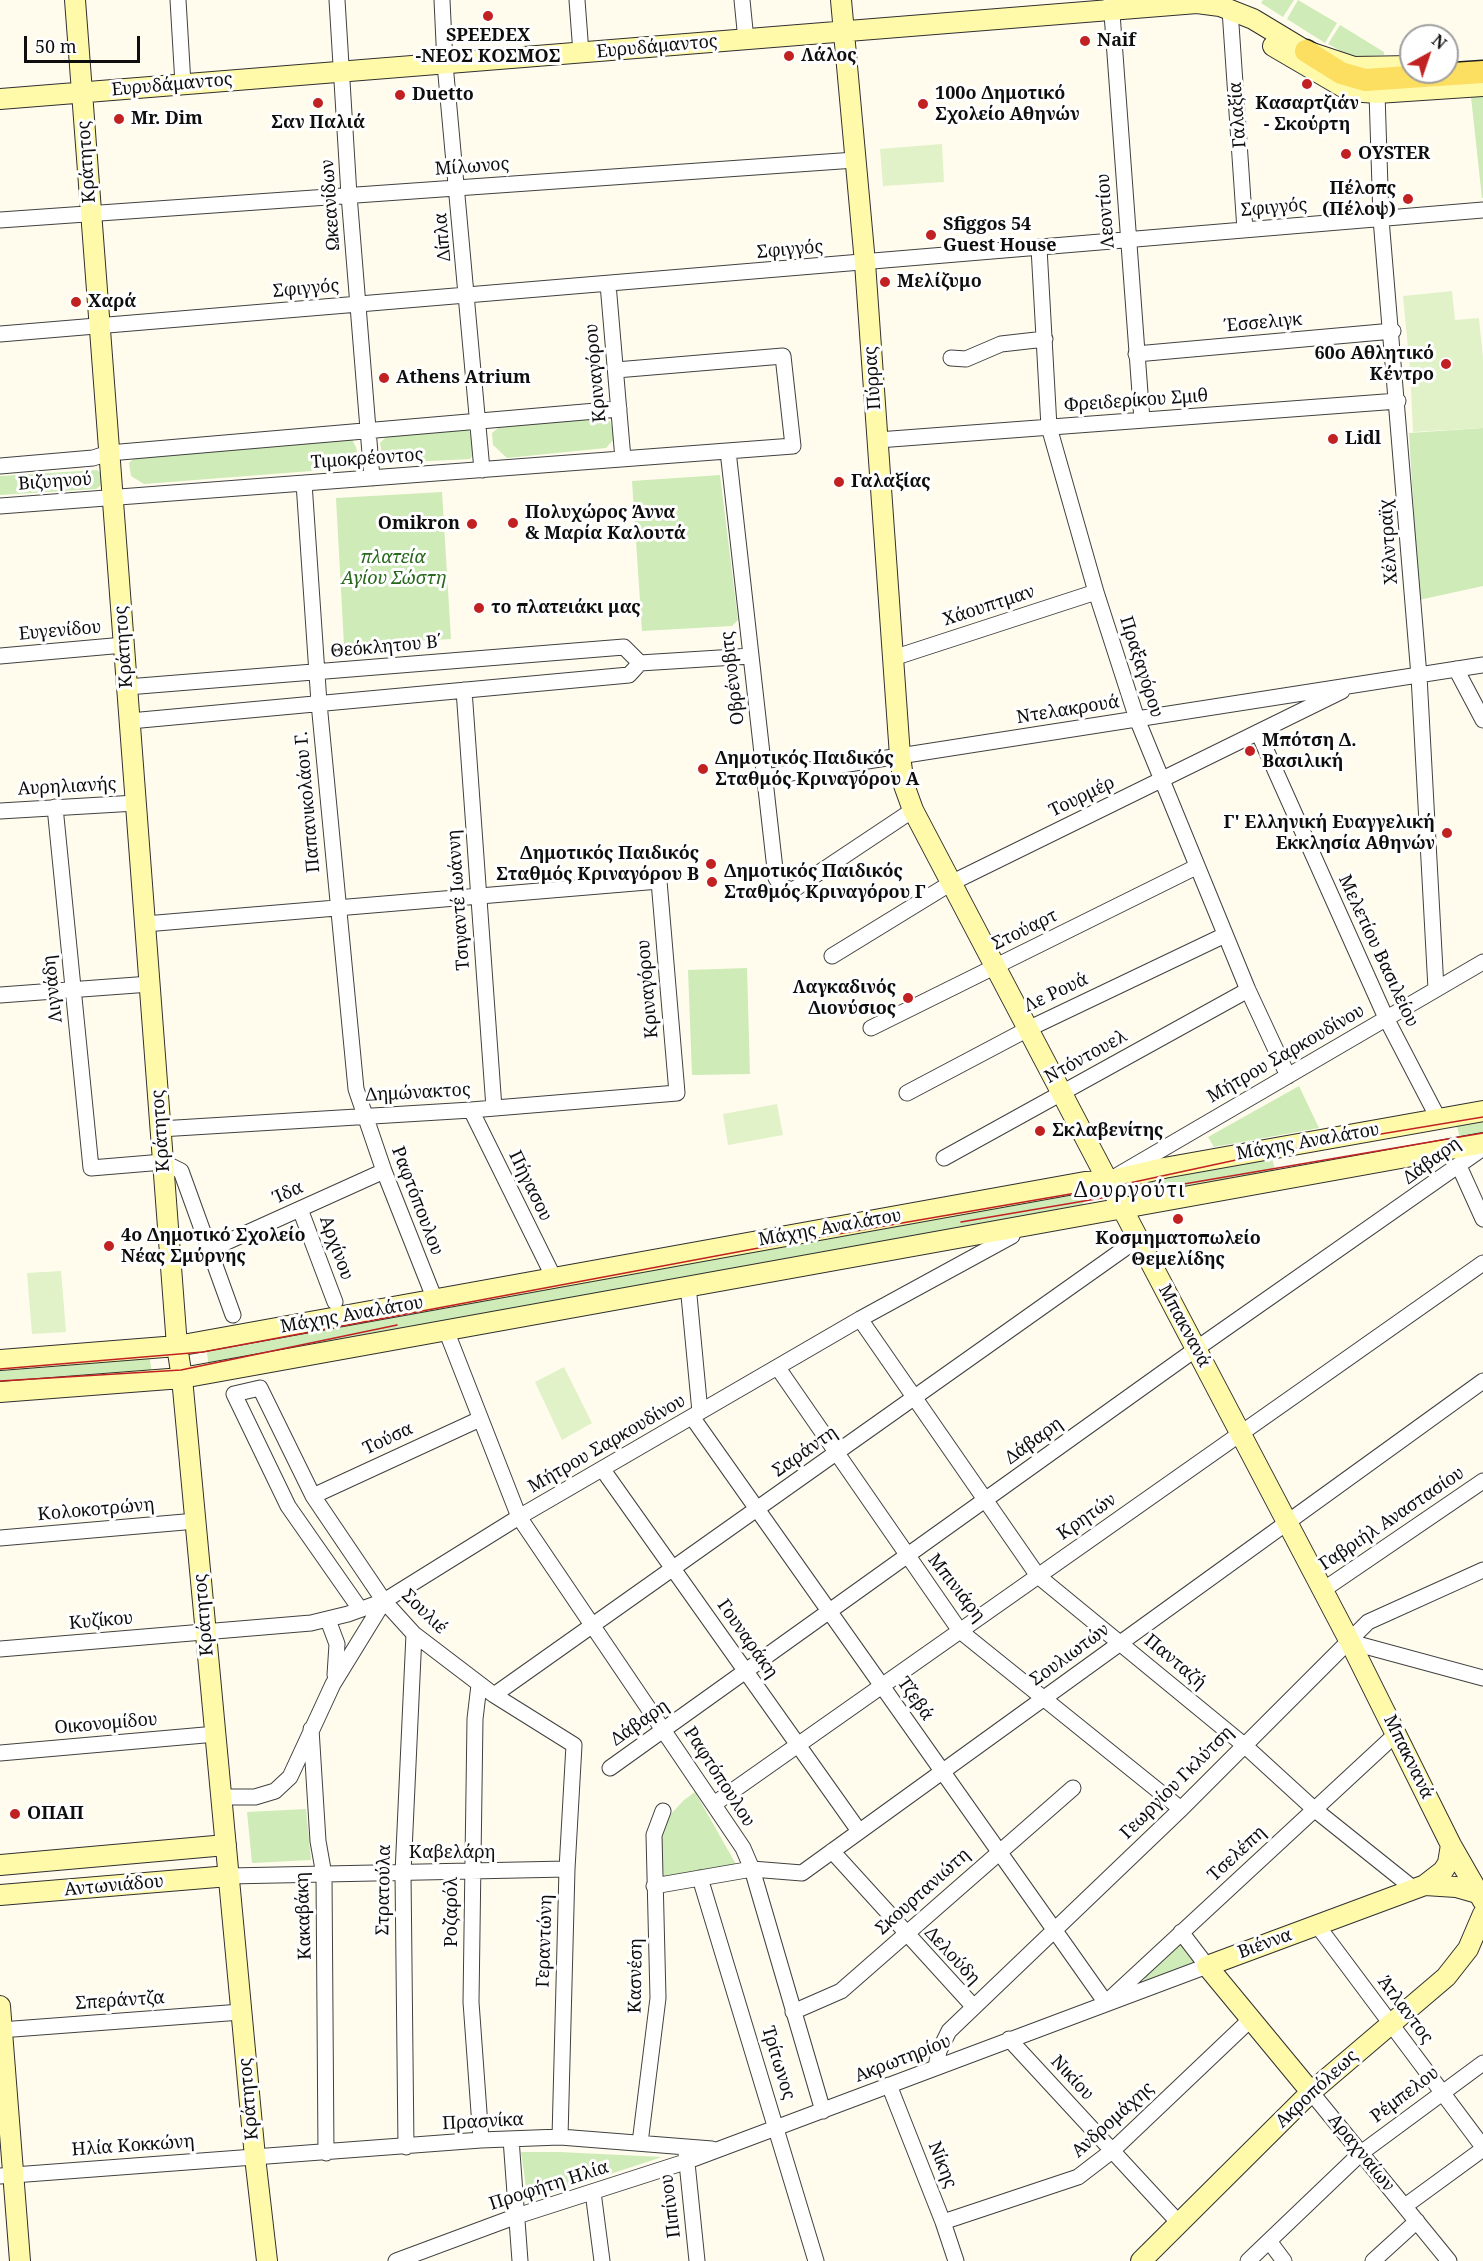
<!DOCTYPE html>
<html>
<head>
<meta charset="utf-8">
<style>
  body { margin:0 }
  #map { position:relative; width:1483px; height:2261px; overflow:hidden; background:#fffcee; font-family:"Noto Serif",serif }
  canvas { display:block }
  .north { position:absolute; left:1399px; top:24px; width:60px; height:60px; box-sizing:border-box; background:#fff; border:2px solid #9f9f9f; border-radius:50%; rotate:40deg; font-size:16px; font-weight:700; line-height:24px; text-align:center; color:#0e0e0e }
  .north::after { content:''; display:block; margin:auto; width:21px; height:27px; background:#c22121; clip-path:polygon(50% 0,100% 100%,50% 72%,0 100%) }
  .scale { position:absolute; left:24px; top:36px; width:116px; height:27px; box-sizing:border-box; border:3px solid #0e0e0e; border-top:0; padding-left:8px; font-size:18px; line-height:21px; white-space:nowrap; color:#0e0e0e; -webkit-text-stroke:4px #fff; paint-order:stroke }
</style>
</head>
<body>
<div id="map">
<canvas width="1483" height="2261"></canvas>
<div class="north">N</div>
<div class="scale">50 m</div>
</div>
<script>
const c = document.querySelector('canvas').getContext('2d');
c.lineJoin = 'round';
function fill(path, color) {
  c.fillStyle = color;
  c.fill(path, 'evenodd');
}
function poly(rows) {
  const path = new Path2D();
  for (const r of rows) {
    path.moveTo(r[0], r[1]);
    for (let i = 2; i < r.length; i += 2) path.lineTo(r[i], r[i + 1]);
  }
  return path;
}
function stroke(path, color, width, dash) {
  c.strokeStyle = color;
  c.lineWidth = width;
  c.lineCap = dash ? 'butt' : 'round';
  c.setLineDash(dash || []);
  c.stroke(path);
}
function label(font, color, halo, rows, align = 'center') {
  c.font = font + ' "Noto Serif",serif';
  c.lineWidth = 6;
  c.setLineDash([]);
  c.textBaseline = 'middle';
  c.strokeStyle = halo;
  c.fillStyle = color;
  for (const [text, x, y, turn = 0] of rows) {
    c.save();
    c.translate(x, y);
    c.rotate((+turn || 0) * Math.PI / 180);
    c.textAlign = isNaN(turn) ? turn : align;
    if (halo) c.strokeText(text, 0, 0);
    c.fillText(text, 0, 0);
    c.restore();
  }
}
fill(poly([
  [1263,0,1294,0,1283,17,1261,3],
  [1298,0,1337,23,1325,43,1287,19],
  [1340,25,1384,52,1384,55,1352,57,1328,44],
  [1483,96,1483,198,1482,198,1471,97],
  [596,418,610,421,615,438,606,448,507,458,493,445,492,433,502,425],
  [1483,428,1483,586,1419,600,1409,433],
  [468,430,476,438,477,449,470,459,390,463,382,454,380,443,388,435],
  [351,438,356,447,358,460,350,468,144,484,131,476,129,463,139,453],
  [97,470,103,475,104,483,96,489,0,495,0,476],
  [720,475,738,620,732,626,642,631,632,481],
  [442,492,451,639,344,645,336,498],
  [747,968,750,1074,692,1075,688,970],
  [1299,1086,1319,1128,1214,1147,1208,1137],
  [1483,1113,1483,1135,1460,1139,1455,1118],
  [1271,1151,1275,1171,1150,1192,1153,1175],
  [1080,1189,1084,1196,1084,1203,1081,1205,474,1316,209,1368,206,1346],
  [149,1353,152,1374,0,1385,0,1365],
  [695,1792,737,1866,664,1881,661,1842,669,1816,684,1800],
  [306,1809,311,1860,252,1863,247,1812],
  [1178,1942,1196,1962,1143,1982,1153,1963],
  [521,2152,560,2152,662,2157,528,2201]
]), '#cfebb7');
fill(poly([
  [942,144,944,182,883,186,880,149],
  [1452,291,1455,320,1479,318,1483,358,1483,428,1413,432,1410,369,1403,296],
  [777,1104,783,1135,728,1145,723,1114],
  [61,1271,66,1332,32,1334,27,1273],
  [564,1367,592,1423,562,1440,535,1382]
]), '#e1f2c9');
const street = poly([
  [178,0,183,84],
  [337,0,349,195,372,478],
  [442,0,445,64,482,470],
  [577,0,581,53],
  [742,0,746,40],
  [1111,0,1142,420],
  [1230,10,1245,230],
  [1377,93,1381,219,1419,676,1436,989],
  [0,220,855,160],
  [1039,248,1049,427,1096,592,1137,719,1162,780,1248,990,1288,1076],
  [608,284,623,459],
  [0,334,1483,210],
  [1136,354,1393,331],
  [951,358,966,359,1001,344,1045,339],
  [878,440,1398,401],
  [728,451,776,878,782,887,793,890,913,810],
  [0,466,93,458,109,453,619,409],
  [304,483,319,703,356,1089,384,1171,435,1300],
  [0,506,793,446,783,356,616,370],
  [0,656,124,645],
  [893,658,1096,592],
  [1456,669,1483,720],
  [127,687,624,647,640,663],
  [464,690,494,1108],
  [130,721,629,675,640,663,751,656],
  [1258,732,1386,1018,1438,1118],
  [765,777,1483,665],
  [55,807,91,1168,163,1162,181,1171,233,1315],
  [0,811,136,803],
  [145,924,659,881,677,1093,471,1110,160,1129],
  [832,956,951,883,1342,691],
  [0,995,150,984],
  [871,1028,1196,867],
  [907,1093,1028,1029,1225,935],
  [471,1110,554,1278],
  [944,1158,1248,990],
  [1459,1166,1483,1219],
  [1118,1175,1483,962],
  [300,1209,335,1302],
  [209,1250,384,1171],
  [688,1285,700,1412],
  [860,1319,1038,1576,1244,1745,1314,1809,1414,1889],
  [446,1330,519,1517,743,1848,752,1869,823,2111],
  [778,1368,960,1631,1181,1809],
  [692,1417,1106,2003],
  [603,1470,859,1831],
  [313,1496,480,1419],
  [0,1538,196,1521],
  [1323,1590,1483,1481],
  [360,1609,288,1506,234,1394,260,1388,313,1496,384,1601,414,1634,494,1695,574,1745,567,1869,560,2137],
  [328,1620,337,1644,335,1675],
  [1350,1642,1483,1678],
  [0,1649,311,1623,348,1614,384,1601,519,1517,860,1319,1012,1236],
  [479,1685,475,1719,471,2002,481,2140],
  [494,1695,1138,1239],
  [311,1729,318,1841,324,1875,326,2153],
  [0,1753,216,1734],
  [610,1768,1196,1349,1483,1148],
  [221,1797,255,1797,275,1791,290,1777,333,1684,384,1601],
  [714,1804,1483,1263],
  [832,1851,973,2006],
  [229,1876,567,1869],
  [700,1878,816,2261],
  [654,1886,752,1869,802,1873,1483,1381],
  [1317,1925,1483,2147],
  [1112,1997,1396,1734],
  [793,2012,841,1991,1073,1788],
  [0,2030,241,2012],
  [1009,2039,1179,2223],
  [936,2067,939,2051,949,2031,1181,1809,1368,1622,1483,1570],
  [889,2085,943,2222,956,2261],
  [1311,2092,1449,2261],
  [511,2139,520,2261],
  [640,2143,658,1998,654,1835,663,1811],
  [406,2147,403,1873,414,1634],
  [686,2153,697,2261],
  [0,2176,481,2140,560,2137,712,2149],
  [593,2192,602,2261],
  [1405,2206,1483,2149],
  [943,2222,1078,2177,1112,2151,1251,2019],
  [1269,2241,1284,2261],
  [396,2261,517,2216,685,2162,1207,1966,1181,1932],
  [1248,2261,1361,2153,1483,2063],
  [1373,2261,1417,2221]
]);
const secondary = poly([
  [75,0,177,1346,182,1378,255,2157,267,2261],
  [841,0,865,263,900,756,904,785,913,810,1350,1642,1451,1845,1483,1901],
  [1273,46,1350,91,1377,93,1483,86],
  [0,99,1197,3,1220,6,1253,19,1306,51,1354,67,1411,66],
  [0,1360,177,1346,1085,1182,1108,1181,1164,1168,1483,1111],
  [0,1392,182,1378,1483,1143],
  [0,1865,226,1845],
  [1425,1885,1456,1887,1477,1893],
  [0,1895,229,1876],
  [0,2006,20,2261],
  [1311,2092,1207,1966,1425,1885,1443,1871,1448,1863,1451,1845],
  [1141,2261,1311,2092,1446,1977,1468,1949,1483,1914]
]);
const primary = poly([
  [1306,51,1341,73,1365,80,1483,72]
]);
stroke(street, '#414141', 17);
stroke(secondary, '#303030', 22);
stroke(primary, '#1f1f1f', 25);
stroke(street, '#fff', 15);
stroke(secondary, '#fffaa9', 20);
stroke(primary, '#fcde61', 22);
stroke(poly([
  [961,1222,1483,1133],
  [0,1369,203,1352,780,1244,1111,1187,1273,1152,1483,1117],
  [0,1381,181,1370,397,1325]
]), '#c22121', 1.5);
for (const [x, y, r, color] of [
  [488,16,6,"#c22121"],
  [1085,41,6,"#c22121"],
  [789,56,6,"#c22121"],
  [1307,84,6,"#c22121"],
  [400,95,6,"#c22121"],
  [318,103,6,"#c22121"],
  [923,104,6,"#c22121"],
  [119,119,6,"#c22121"],
  [1346,154,6,"#c22121"],
  [1408,199,6,"#c22121"],
  [931,235,6,"#c22121"],
  [885,282,6,"#c22121"],
  [76,302,6,"#c22121"],
  [1446,364,6,"#c22121"],
  [384,378,6,"#c22121"],
  [1333,439,6,"#c22121"],
  [839,482,6,"#c22121"],
  [513,523,6,"#c22121"],
  [472,524,6,"#c22121"],
  [479,608,6,"#c22121"],
  [1250,751,6,"#c22121"],
  [703,769,6,"#c22121"],
  [1447,833,6,"#c22121"],
  [711,864,6,"#c22121"],
  [712,882,6,"#c22121"],
  [908,998,6,"#c22121"],
  [1040,1131,6,"#c22121"],
  [1178,1219,6,"#c22121"],
  [109,1246,6,"#c22121"],
  [15,1814,6,"#c22121"]
]) {
  const dot = new Path2D();
  dot.arc(x, y, r, 0, 2 * Math.PI);
  c.fillStyle = color;
  c.fill(dot);
  stroke(dot, '#fff', 2);
}
label('bold 18px', '#0e0e0e', '#fff', [
  ["SPEEDEX",488,36,"center"],
  ["-ΝΕΟΣ ΚΟΣΜΟΣ",488,57,"center"],
  ["Naif",1097,41],
  ["Λάλος",801,56],
  ["100ο Δημοτικό",935,94],
  ["Σχολείο Αθηνών",935,115],
  ["Duetto",412,95],
  ["Κασαρτζιάν",1307,104,"center"],
  ["- Σκούρτη",1307,125,"center"],
  ["Mr. Dim",131,119],
  ["Σαν Παλιά",318,123,"center"],
  ["OYSTER",1358,154],
  ["Πέλοπς",1396,189,"right"],
  ["(Πέλοψ)",1396,210,"right"],
  ["Sfiggos 54",943,225],
  ["Guest House",943,246],
  ["Μελίζυμο",897,282],
  ["Χαρά",88,302],
  ["60ο Αθλητικό",1434,354,"right"],
  ["Κέντρο",1434,375,"right"],
  ["Athens Atrium",396,378],
  ["Lidl",1345,439],
  ["Γαλαξίας",851,482],
  ["Πολυχώρος Άννα",525,513],
  ["& Μαρία Καλουτά",525,534],
  ["Omikron",460,524,"right"],
  ["το πλατειάκι μας",491,608],
  ["Μπότση Δ.",1262,741],
  ["Βασιλική",1262,762],
  ["Δημοτικός Παιδικός",715,759],
  ["Σταθμός Κριναγόρου Α",715,780],
  ["Γ' Ελληνική Ευαγγελική",1435,823,"right"],
  ["Εκκλησία Αθηνών",1435,844,"right"],
  ["Δημοτικός Παιδικός",699,854,"right"],
  ["Σταθμός Κριναγόρου Β",699,875,"right"],
  ["Δημοτικός Παιδικός",724,872],
  ["Σταθμός Κριναγόρου Γ",724,893],
  ["Λαγκαδινός",896,988,"right"],
  ["Διονύσιος",896,1009,"right"],
  ["Σκλαβενίτης",1052,1131],
  ["4o Δημοτικό Σχολείο",121,1236],
  ["Νέας Σμύρνης",121,1257],
  ["Κοσμηματοπωλείο",1178,1239,"center"],
  ["Θεμελίδης",1178,1260,"center"],
  ["ΟΠΑΠ",27,1814]
], 'left');
label('18px', '#0e0e0e', '#fff', [
  ["Ευρυδάμαντος",657,47,-5],
  ["Ευρυδάμαντος",172,85,-5],
  ["Γαλαξία",1238,115,-94],
  ["Κράτητος",87,162,-94],
  ["Μίλωνος",472,167,-4],
  ["Ωκεανίδων",331,205,-94],
  ["Σφιγγός",1274,208,-5],
  ["Λεοντίου",1106,211,-94],
  ["Δίπλα",443,237,-95],
  ["Σφιγγός",790,250,-5],
  ["Σφιγγός",306,289,-5],
  ["Έσσελιγκ",1263,323,-5],
  ["Κριναγόρου",596,373,-95],
  ["Πύρρας",873,378,-94],
  ["Φρειδερίκου Σμιθ",1136,401,-4],
  ["Τιμοκρέοντος",367,459,-4],
  ["Βιζυηνού",55,482,-4],
  ["Χέλντραϊχ",1389,542,-94],
  ["Χάουπτμαν",989,606,-18],
  ["Ευγενίδου",60,631,-5],
  ["Κράτητος",124,647,-94],
  ["Θεόκλητου Β΄",386,647,-5],
  ["Πραξαγόρου",1141,667,72],
  ["Οβρένοβιτς",733,678,-97],
  ["Ντελακρουά",1068,710,-9],
  ["Αυρηλιανής",67,787,-3],
  ["Τουρμέρ",1082,797,-26],
  ["Παπανικολάου Γ.",308,802,-95],
  ["Τσιγαντέ Ιωάννη",459,900,-94],
  ["Στούαρτ",1025,930,-26],
  ["Μελετίου Βασιλείου",1378,951,65],
  ["Λιγνάδη",53,989,-96],
  ["Κριναγόρου",648,989,-95],
  ["Λε Ρουά",1056,993,-25],
  ["Μήτρου Σαρκουδίνου",1286,1054,-30],
  ["Ντόντουελ",1086,1057,-29],
  ["Δημώνακτος",418,1093,-3],
  ["Κράτητος",161,1131,-94],
  ["Μάχης Αναλάτου",1308,1142,-10],
  ["Δάβαρη",1432,1161,-36],
  ["Πήγασου",530,1186,64],
  ["Ίδα",288,1193,-24],
  ["Ραφτόπουλου",417,1201,69],
  ["Μάχης Αναλάτου",830,1228,-10],
  ["Αρχίνου",336,1248,70],
  ["Μάχης Αναλάτου",352,1315,-10],
  ["Μπακνανά",1184,1326,62],
  ["Τούσα",388,1439,-25],
  ["Δάβαρη",1034,1441,-36],
  ["Μήτρου Σαρκουδίνου",607,1444,-30],
  ["Σαράντη",805,1452,-35],
  ["Κολοκοτρώνη",96,1510,-5],
  ["Κρητών",1087,1517,-35],
  ["Γαβριήλ Αναστασίου",1392,1519,-34],
  ["Μπινιάρη",956,1588,52],
  ["Σουλιέ",424,1612,44],
  ["Κράτητος",204,1615,-95],
  ["Κυζίκου",101,1621,-5],
  ["Γουναράκη",747,1639,55],
  ["Σουλιωτών",1070,1655,-36],
  ["Πανταζή",1175,1662,40],
  ["Τζεβά",915,1699,55],
  ["Δάβαρη",640,1723,-35],
  ["Οικονομίδου",106,1724,-5],
  ["Μπακνανά",1408,1757,64],
  ["Ραφτόπουλου",719,1777,57],
  ["Γεωργίου Γκλύτση",1177,1783,-45],
  ["Καβελάρη",452,1853],
  ["Τσελέπη",1237,1854,-43],
  ["Αντωνιάδου",114,1886,-5],
  ["Στρατούλα",384,1890,-89],
  ["Σκουρτανιώτη",923,1892,-42],
  ["Ροζαρόλ",452,1912,-90],
  ["Κακαβάκη",304,1916,-92],
  ["Γεραντώνη",545,1941,-88],
  ["Βιέννα",1265,1944,-20],
  ["Δελούδη",952,1956,47],
  ["Κασνέση",636,1976,-89],
  ["Σπεράντζα",120,2001,-4],
  ["Άτλαντος",1405,2010,53],
  ["Ακρωτηρίου",903,2059,-21],
  ["Τρίτωνος",778,2063,73],
  ["Νικίου",1072,2078,47],
  ["Ακροπόλεως",1317,2089,-43],
  ["Ρέμπελου",1405,2095,-37],
  ["Κράτητος",249,2099,-95],
  ["Ανδρομάχης",1113,2120,-42],
  ["Πρασνίκα",483,2122,-3],
  ["Ηλία Κοκκώνη",133,2146,-4],
  ["Αραχναίων",1361,2153,51],
  ["Νίκης",942,2165,68],
  ["Προφήτη Ηλία",549,2186,-18],
  ["Πιπίνου",671,2206,-97]
]);
label('italic 18px', '#28681c', '#fff', [
  ["πλατεία",393,558],
  ["Αγίου Σώστη",393,579]
]);
c.letterSpacing = '1.5px';
label('21px', '#0e0e0e', '#fff', [
  ["Δουργούτι",1130,1191]
]);
c.letterSpacing = '0px';
</script>
</body>
</html>
